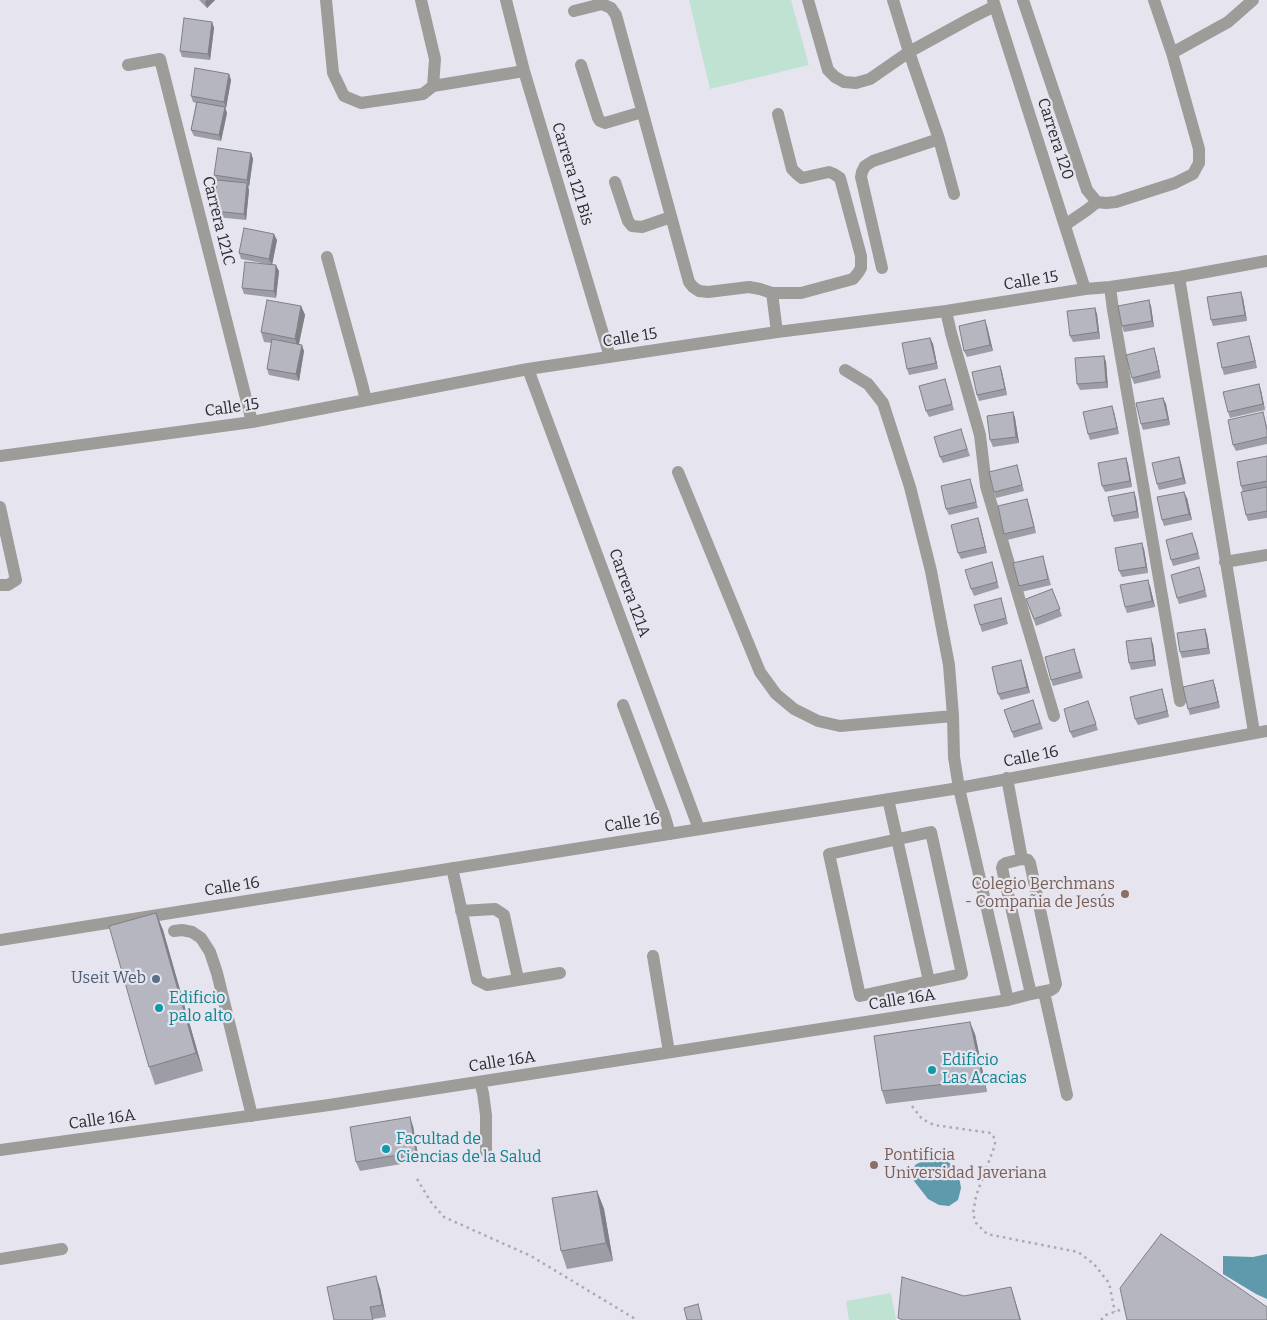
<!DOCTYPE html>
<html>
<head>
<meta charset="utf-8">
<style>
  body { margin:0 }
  canvas { display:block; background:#e6e5ef }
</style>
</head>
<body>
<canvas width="1267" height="1320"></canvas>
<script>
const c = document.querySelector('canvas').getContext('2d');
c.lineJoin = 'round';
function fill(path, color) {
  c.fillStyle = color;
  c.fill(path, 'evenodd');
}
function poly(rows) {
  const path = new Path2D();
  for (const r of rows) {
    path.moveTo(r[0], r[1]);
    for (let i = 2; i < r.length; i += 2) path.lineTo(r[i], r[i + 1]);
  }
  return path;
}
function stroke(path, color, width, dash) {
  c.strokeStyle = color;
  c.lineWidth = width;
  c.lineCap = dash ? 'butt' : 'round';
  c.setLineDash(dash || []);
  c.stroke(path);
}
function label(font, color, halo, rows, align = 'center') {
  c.font = font + ' Bitter,serif';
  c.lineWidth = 4.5;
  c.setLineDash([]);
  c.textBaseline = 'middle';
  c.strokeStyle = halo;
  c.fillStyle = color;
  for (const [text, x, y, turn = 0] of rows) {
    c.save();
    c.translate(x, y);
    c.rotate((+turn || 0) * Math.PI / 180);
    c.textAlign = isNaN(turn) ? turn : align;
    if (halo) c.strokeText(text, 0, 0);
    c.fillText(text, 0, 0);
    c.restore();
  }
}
fill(poly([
  [689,0,791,0,809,65,710,89],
  [891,1293,896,1320,849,1320,846,1301]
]), '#c0e2d2');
fill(poly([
  [937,1159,945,1160,951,1164,956,1169,959,1176,961,1188,958,1200,949,1206,939,1205,928,1199,914,1181,912,1174,915,1165,924,1160],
  [1267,1254,1267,1299,1256,1294,1223,1274,1223,1256,1253,1257]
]), '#5f99ac');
stroke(poly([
  [912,1106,922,1119,934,1125,991,1133,995,1139,995,1145,976,1196,973,1214,976,1223,987,1234,1078,1252,1094,1264,1109,1283,1115,1312],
  [417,1179,431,1202,444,1217,531,1256,637,1320],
  [1101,1320,1106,1315,1125,1308]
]), '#abaab2', 2.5, [2.5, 4]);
stroke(poly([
  [326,0,333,73,344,96,361,103,423,94,433,86,524,71],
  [421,0,435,59,433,86],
  [506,0,524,71,610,357],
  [808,0,828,70,835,77,844,82,856,83,870,79,909,52,971,18,995,6],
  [893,0,909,52,939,139,954,194],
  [993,0,1085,289],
  [1023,0,1087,190,1097,202,1106,203,1116,202,1175,183,1193,174,1199,163,1199,149,1172,53,1154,0],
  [574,11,602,4,611,8,616,15,689,282,693,287,699,291,708,292,749,287,760,289,772,293,801,293,853,279,858,273,861,268,861,256,840,178,834,174,829,172,802,178,797,174,792,169,778,114],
  [1172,53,1228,22,1253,0],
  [128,65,160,59,252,422],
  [581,65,598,118,600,121,605,123,642,112],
  [615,182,628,221,632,226,642,227,671,217],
  [1065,225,1087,210,1097,202],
  [327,257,361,380,366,400],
  [882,268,861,177,862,172,865,166,873,161,939,139],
  [1179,277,1254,732],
  [1110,287,1113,310,1180,701],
  [772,293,777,332],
  [946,311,951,333,980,435,986,486,1054,716],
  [528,369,699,829],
  [845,370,868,384,883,403,910,487,931,571,949,665,953,716,954,757,959,788,1008,1000],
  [0,456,252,422,528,369,777,332,946,311,1085,289,1110,287,1179,277,1267,261],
  [678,472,760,672,776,694,794,709,818,721,840,726,953,716],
  [0,507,16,580,8,585,0,585],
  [1225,562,1267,555],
  [623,705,664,814,670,834],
  [1007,778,1022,859],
  [888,799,929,981],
  [931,832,962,974,860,996,829,854,931,832],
  [1022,859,1028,860,1030,863,1056,984,1054,988,1051,990,1031,994,1002,868,1003,865,1006,863,1022,859],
  [452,868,477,980,487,985,560,973],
  [461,911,495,909,504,915,518,979],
  [174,931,182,930,192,932,201,938,210,952,217,973,252,1116],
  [0,940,959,788,1267,731],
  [653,956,669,1052],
  [1044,992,1067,1095],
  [480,1082,483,1093,486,1115,486,1152],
  [0,1150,329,1105,1008,1000,1031,994],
  [0,1259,62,1249]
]), '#9e9c98', 12);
fill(poly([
  [199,0,215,0,207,8],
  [212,22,214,28,210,60,182,57,180,51],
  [229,74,231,80,226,108,225,108,227,113,221,141,194,136,191,130,196,103,193,102,191,96],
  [251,153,253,159,249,187,248,186,249,190,246,220,216,217,214,211,217,182,214,175],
  [277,240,272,265,279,271,276,298,244,294,242,288,267,264,241,259,239,253],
  [1243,298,1247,321,1213,326,1211,320],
  [301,306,305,315,299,344,304,351,299,381,269,375,267,369,272,343,264,342,261,332],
  [1151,306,1154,327,1124,332,1122,326],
  [1095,308,1097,314,1100,339,1073,342,1070,336],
  [987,326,993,351,967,357,964,351],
  [930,338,933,344,938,369,909,375,907,369],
  [1251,342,1257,368,1224,375,1222,368],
  [1156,355,1161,378,1134,384,1132,378],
  [1104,356,1106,362,1108,388,1080,390,1077,384],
  [1000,366,1002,372,1007,395,979,401,977,395],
  [945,379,954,410,929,417,926,411],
  [1261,390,1265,410,1230,418,1228,412],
  [1163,398,1166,404,1170,425,1143,430,1141,424],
  [1013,412,1015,418,1019,443,993,447,990,440],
  [1114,412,1119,434,1090,440,1088,434],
  [1263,412,1267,427,1267,444,1236,451,1233,445],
  [961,429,970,456,943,463,940,457],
  [1267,456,1267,518,1248,521,1246,515,1243,492,1241,486],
  [1179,457,1181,463,1186,484,1159,490,1157,484],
  [1126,458,1128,464,1132,487,1105,492,1102,486],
  [1017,465,1024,491,996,498,994,492],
  [972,485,978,508,949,515,946,509],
  [1134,492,1136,498,1139,518,1114,522,1112,516],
  [1187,498,1192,520,1164,526,1162,520],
  [1027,499,1036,533,1007,540,1004,534],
  [980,524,987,553,961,559,958,553],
  [1195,540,1200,559,1173,566,1171,560],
  [1144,549,1148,573,1122,577,1119,571],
  [1043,556,1051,585,1021,592,1019,586],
  [994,568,999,588,974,596,971,589],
  [1201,573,1207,597,1179,604,1177,598],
  [1150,586,1155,607,1127,613,1125,607],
  [1052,589,1062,616,1036,626,1026,599],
  [1001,598,1008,624,982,632,980,625],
  [1205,629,1207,635,1210,654,1182,658,1180,652],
  [1153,644,1156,666,1131,670,1129,663],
  [1074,649,1083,678,1053,686,1051,680],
  [1023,666,1030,693,1001,700,998,694],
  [1215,686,1220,708,1190,715,1188,709],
  [1162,689,1169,717,1138,725,1135,719],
  [1033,700,1043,729,1014,738,1004,710],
  [1088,701,1098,730,1073,738,1070,732],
  [156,913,163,930,203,1071,155,1085,149,1067],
  [975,1034,987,1092,886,1104,882,1091],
  [413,1126,419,1161,360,1171,356,1162],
  [597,1191,604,1209,613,1261,567,1269,561,1251],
  [380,1288,386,1317,374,1319,334,1320]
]), '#9d9da5');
fill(poly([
  [207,0,215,0,207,8,205,2],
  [212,22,214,28,210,60,208,54],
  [229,74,231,80,226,108,224,102],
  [225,107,227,113,221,141,219,135],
  [251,153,253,159,249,187,247,180],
  [247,183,249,190,246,220,244,214],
  [274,234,277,240,272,265,269,259],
  [276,265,279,271,276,298,274,291],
  [1241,292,1243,298,1247,321,1245,315],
  [1149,300,1151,306,1154,327,1152,321],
  [301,306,305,315,298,348,295,339],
  [1095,308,1097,314,1100,339,1098,332],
  [985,320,987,326,993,351,990,345],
  [1249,336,1251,342,1257,368,1255,361],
  [930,338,933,344,938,369,936,363],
  [302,345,304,351,299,381,296,374],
  [1154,348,1156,355,1161,378,1159,371],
  [1104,356,1106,362,1108,388,1106,382],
  [1000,366,1002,372,1007,395,1005,389],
  [1259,384,1261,390,1265,410,1263,404],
  [1163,398,1166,404,1170,425,1168,419],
  [1112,406,1114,412,1119,434,1117,428],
  [1013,412,1015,418,1019,443,1016,437],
  [1179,457,1181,463,1186,484,1183,478],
  [1126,458,1128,464,1132,487,1130,481],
  [1134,492,1136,498,1139,518,1137,511],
  [1184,492,1187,498,1192,520,1189,514],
  [1027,499,1029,505,1036,533,1034,527],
  [978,518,980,524,987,553,985,547],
  [1142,543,1144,549,1148,573,1146,567],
  [1148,580,1150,586,1155,607,1152,601],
  [1205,629,1207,635,1210,654,1208,648],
  [1151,638,1153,644,1156,666,1154,660],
  [1021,660,1023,666,1030,693,1027,687],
  [1213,680,1215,686,1220,708,1218,702],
  [1162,689,1164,696,1169,717,1167,711],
  [156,913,163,930,203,1071,196,1053],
  [970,1022,975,1034,987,1092,983,1080],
  [410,1117,413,1126,419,1161,416,1152],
  [597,1191,604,1209,613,1261,606,1243],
  [376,1276,380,1288,386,1317,382,1305],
  [1011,1287,1015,1300,1021,1320,1020,1320]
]), '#7f7f86');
const building = poly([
  [184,18,212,22,208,54,180,51,184,18],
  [195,68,229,74,224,102,191,96,195,68],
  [197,102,225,107,219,135,191,130,197,102],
  [218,148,251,153,247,180,214,175,218,148],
  [217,180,247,183,244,214,214,211,217,180],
  [244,228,274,234,269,259,239,253,244,228],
  [245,262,276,265,274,291,242,288,245,262],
  [1241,292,1245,315,1211,320,1207,297,1241,292],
  [267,300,301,306,295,339,261,332,267,300],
  [1149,300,1152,321,1122,326,1118,306,1149,300],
  [1095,308,1098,332,1070,336,1067,311,1095,308],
  [985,320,990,345,964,351,959,326,985,320],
  [1249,336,1255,361,1222,368,1217,343,1249,336],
  [930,338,936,363,907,369,902,343,930,338],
  [272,339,302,345,296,374,267,369,272,339],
  [1154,348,1159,371,1132,378,1126,355,1154,348],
  [1104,356,1106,382,1077,384,1075,358,1104,356],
  [1000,366,1005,389,977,395,972,372,1000,366],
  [945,379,952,404,926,411,919,386,945,379],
  [1259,384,1263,404,1228,412,1223,392,1259,384],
  [1163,398,1168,419,1141,424,1136,403,1163,398],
  [1112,406,1117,428,1088,434,1083,412,1112,406],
  [1013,412,1016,437,990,440,987,416,1013,412],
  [1263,412,1267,430,1267,437,1233,445,1228,420,1263,412],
  [961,429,967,449,940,457,934,437,961,429],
  [1267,456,1267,481,1241,486,1237,462,1267,456],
  [1179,457,1183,478,1157,484,1152,463,1179,457],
  [1126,458,1130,481,1102,486,1098,463,1126,458],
  [1017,465,1022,485,994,492,989,472,1017,465],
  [970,479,976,502,946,509,941,486,970,479],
  [1267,487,1267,511,1246,515,1241,492,1267,487],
  [1134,492,1137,511,1112,516,1108,497,1134,492],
  [1184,492,1189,514,1162,520,1157,497,1184,492],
  [1027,499,1034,527,1004,534,998,506,1027,499],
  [978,518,985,547,958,553,951,525,978,518],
  [1192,533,1198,553,1171,560,1166,540,1192,533],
  [1142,543,1146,567,1119,571,1115,548,1142,543],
  [1043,556,1048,579,1019,586,1013,563,1043,556],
  [992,562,997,582,971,589,965,570,992,562],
  [1199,567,1205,590,1177,598,1171,575,1199,567],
  [1148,580,1152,601,1125,607,1120,585,1148,580],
  [1052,589,1060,609,1034,619,1026,599,1052,589],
  [1001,598,1006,618,980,625,974,605,1001,598],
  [1205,629,1208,648,1180,652,1177,633,1205,629],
  [1151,638,1154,660,1129,663,1126,641,1151,638],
  [1074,649,1080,672,1051,680,1045,657,1074,649],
  [1021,660,1027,687,998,694,992,667,1021,660],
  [1213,680,1218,702,1188,709,1183,687,1213,680],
  [1162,689,1167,711,1135,719,1130,697,1162,689],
  [1033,700,1040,723,1012,732,1004,710,1033,700],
  [1088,701,1096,724,1070,732,1064,709,1088,701],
  [156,913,196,1053,149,1067,109,926,156,913],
  [970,1022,983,1080,882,1091,874,1036,970,1022],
  [410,1117,416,1152,356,1162,350,1127,410,1117],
  [597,1191,606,1243,561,1251,552,1198,597,1191],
  [1161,1234,1267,1307,1267,1320,1127,1320,1120,1288,1161,1234],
  [376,1276,382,1305,370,1307,373,1320,334,1320,327,1287,376,1276],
  [902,1277,964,1296,1011,1287,1020,1320,903,1320,898,1318,902,1277],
  [698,1304,702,1320,687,1320,684,1308,698,1304]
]);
fill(building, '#b6b6c0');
stroke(building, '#7f7f86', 1);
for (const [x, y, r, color] of [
  [1125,894,5,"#8d6e63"],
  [156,979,5,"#5c6f8a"],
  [159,1008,5,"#0f9aa8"],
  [932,1070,5,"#0f9aa8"],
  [386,1149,5,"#0f9aa8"],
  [874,1165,5,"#8d6e63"]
]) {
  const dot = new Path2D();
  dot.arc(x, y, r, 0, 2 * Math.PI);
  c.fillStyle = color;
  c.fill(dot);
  stroke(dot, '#e6e5ef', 2);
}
label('16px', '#2c2b2f', '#e6e5ef', [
  ["Carrera 120",1055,139,72],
  ["Carrera 121 Bis",572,174,73],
  ["Carrera 121C",218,221,76],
  ["Calle 15",1031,281,-9],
  ["Calle 15",630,338,-9],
  ["Calle 15",232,408,-8],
  ["Carrera 121A",629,593,70],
  ["Calle 16",1031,757,-11],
  ["Calle 16",632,823,-9],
  ["Calle 16",232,887,-9],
  ["Calle 16A",902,1000,-9],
  ["Calle 16A",502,1062,-9],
  ["Calle 16A",102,1120,-8]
]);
label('16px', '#785e54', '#e6e5ef', [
  ["Colegio Berchmans",1115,885],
  ["- Compañia de Jesús",1115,903],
  ["Pontificia",884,1156,"left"],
  ["Universidad Javeriana",884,1174,"left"]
], 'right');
label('16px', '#4e5e75', '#e6e5ef', [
  ["Useit Web",146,979]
], 'right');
label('16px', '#0d838f', '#e6e5ef', [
  ["Edificio",169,999],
  ["palo alto",169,1017],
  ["Edificio",942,1061],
  ["Las Acacias",942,1079],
  ["Facultad de",396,1140],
  ["Ciencias de la Salud",396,1158]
], 'left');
</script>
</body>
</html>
